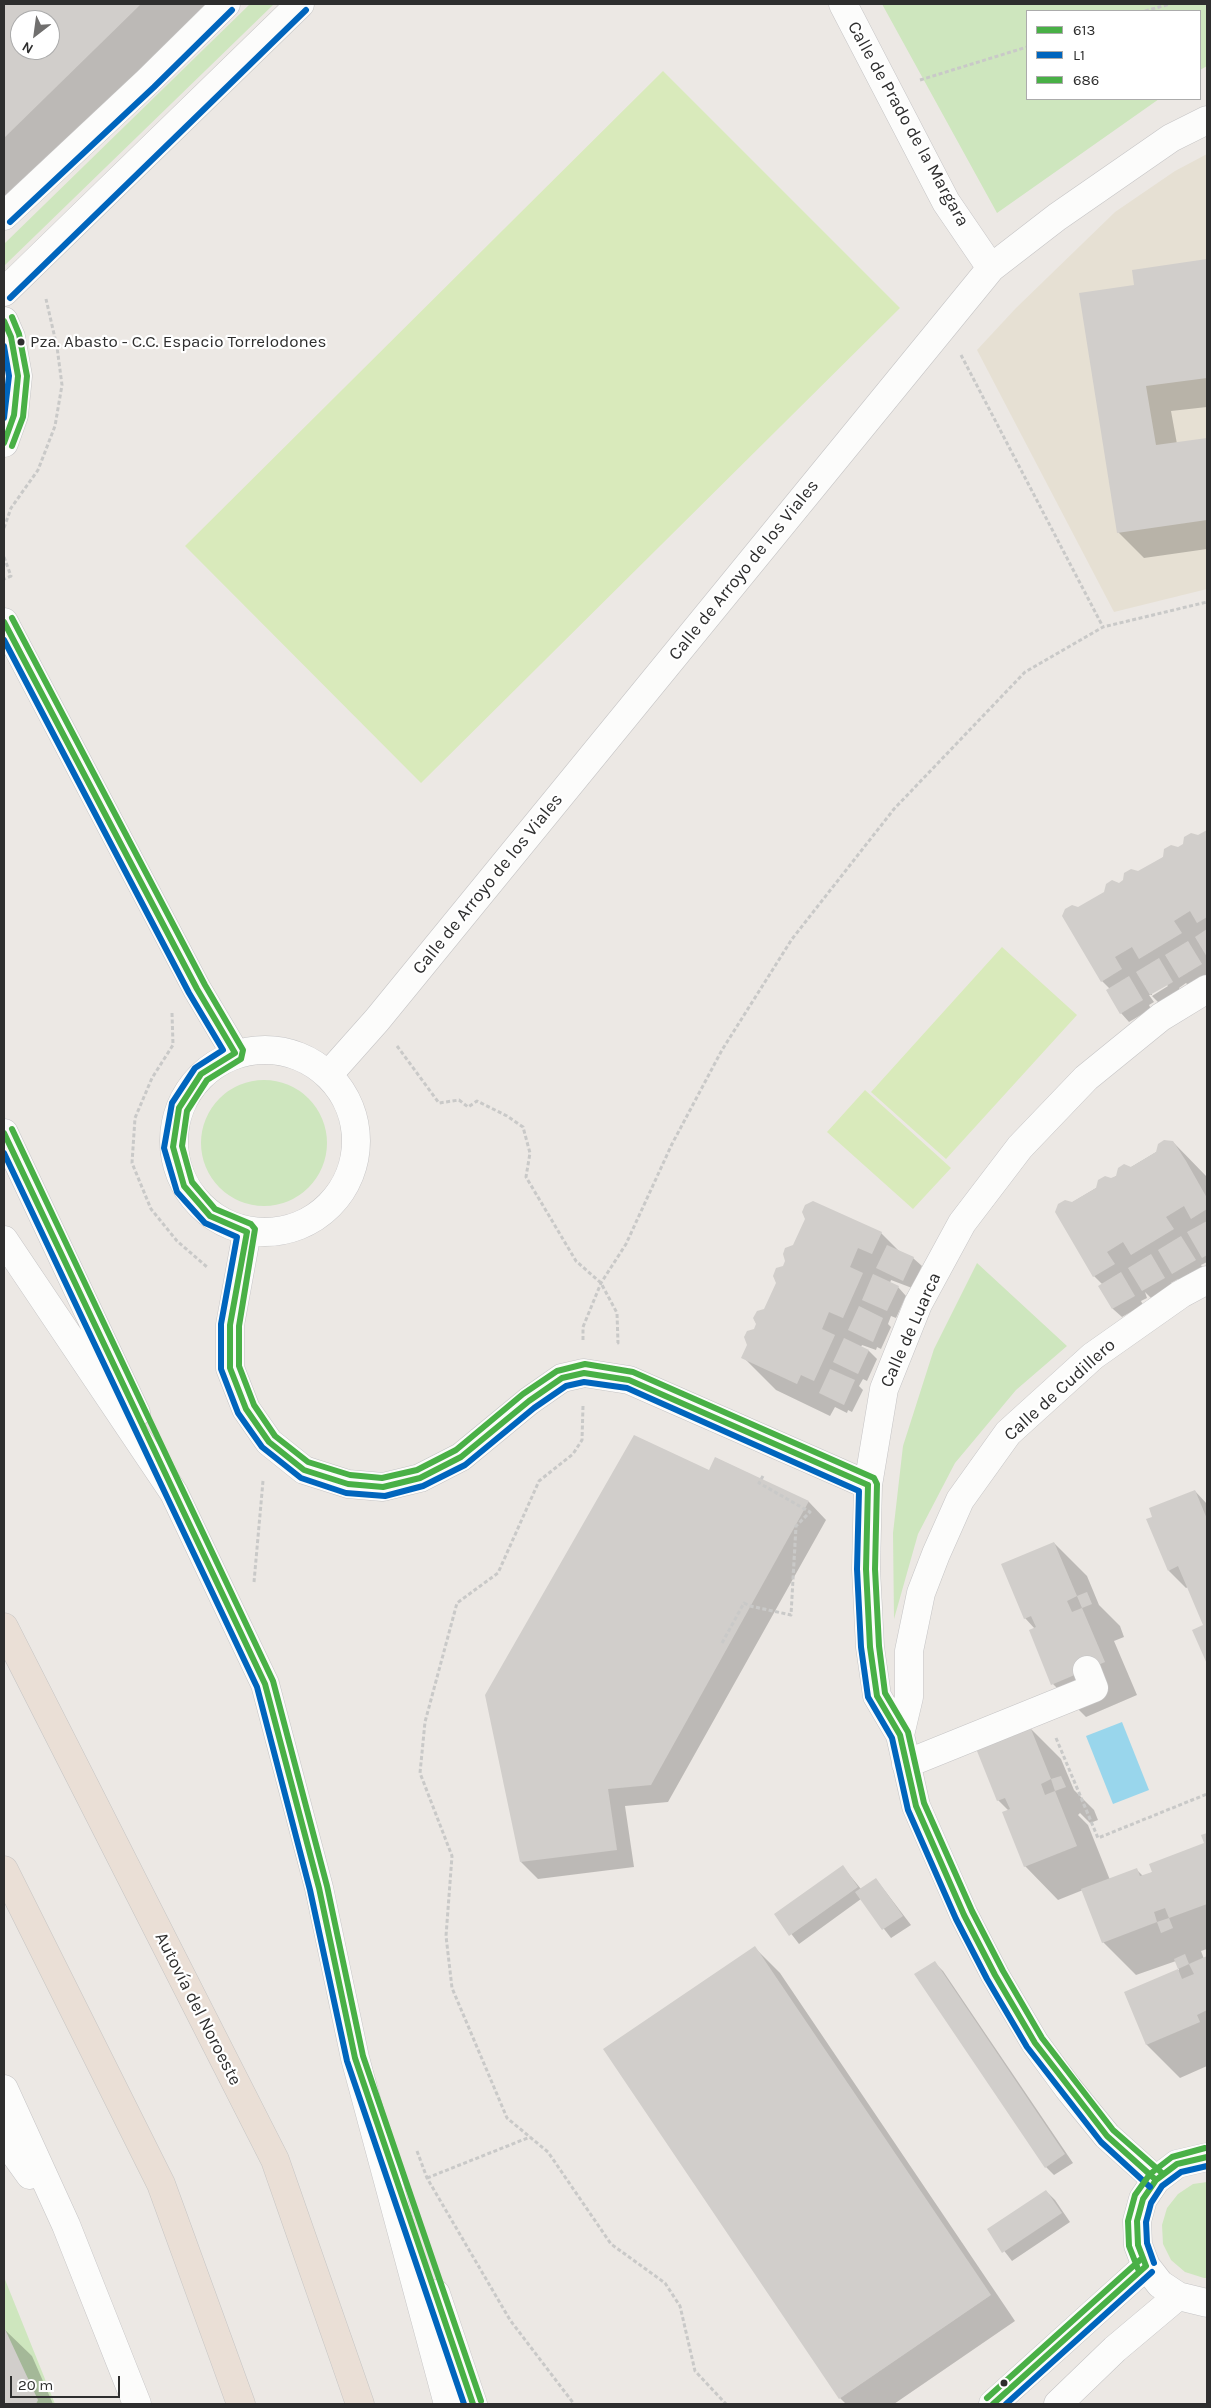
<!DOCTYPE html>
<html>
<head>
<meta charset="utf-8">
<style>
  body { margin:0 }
  #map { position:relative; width:1211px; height:2408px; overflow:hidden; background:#ece8e4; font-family:Karla,sans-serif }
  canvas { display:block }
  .frame { position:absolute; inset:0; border:5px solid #2e2e2e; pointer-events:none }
  .legend { position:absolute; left:1026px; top:10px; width:175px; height:90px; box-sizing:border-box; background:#fff; border:1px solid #ababab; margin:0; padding:6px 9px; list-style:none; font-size:15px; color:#2e2e2e }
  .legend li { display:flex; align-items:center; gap:10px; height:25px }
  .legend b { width:25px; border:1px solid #ababab }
  .north { position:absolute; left:10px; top:10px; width:50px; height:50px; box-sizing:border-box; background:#fff; border:1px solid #ababab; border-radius:50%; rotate:210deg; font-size:14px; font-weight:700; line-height:20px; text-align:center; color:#2e2e2e }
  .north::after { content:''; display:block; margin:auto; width:18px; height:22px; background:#706f6e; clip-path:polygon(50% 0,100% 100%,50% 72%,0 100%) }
  .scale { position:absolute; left:10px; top:2376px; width:110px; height:22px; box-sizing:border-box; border:2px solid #2e2e2e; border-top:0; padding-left:6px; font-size:15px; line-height:18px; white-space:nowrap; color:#2e2e2e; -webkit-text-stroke:4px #fff; paint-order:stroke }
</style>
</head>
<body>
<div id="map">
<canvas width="1211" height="2408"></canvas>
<div class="frame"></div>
<ul class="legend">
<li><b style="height:6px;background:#49b046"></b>613</li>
<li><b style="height:6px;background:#0065bd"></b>L1</li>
<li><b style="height:6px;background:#49b046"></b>686</li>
</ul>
<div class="north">N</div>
<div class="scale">20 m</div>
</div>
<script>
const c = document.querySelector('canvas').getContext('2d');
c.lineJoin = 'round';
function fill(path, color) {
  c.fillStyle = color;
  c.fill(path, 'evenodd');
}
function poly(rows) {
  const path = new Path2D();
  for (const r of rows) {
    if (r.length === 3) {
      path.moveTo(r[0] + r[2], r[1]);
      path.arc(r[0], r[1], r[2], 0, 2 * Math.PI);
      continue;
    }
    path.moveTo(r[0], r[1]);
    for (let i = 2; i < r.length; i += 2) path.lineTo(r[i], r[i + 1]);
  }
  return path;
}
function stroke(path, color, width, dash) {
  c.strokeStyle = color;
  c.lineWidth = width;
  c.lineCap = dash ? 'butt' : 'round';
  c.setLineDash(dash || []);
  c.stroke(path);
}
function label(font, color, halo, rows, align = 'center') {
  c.font = font + ' Karla,sans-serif';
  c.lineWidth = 4.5;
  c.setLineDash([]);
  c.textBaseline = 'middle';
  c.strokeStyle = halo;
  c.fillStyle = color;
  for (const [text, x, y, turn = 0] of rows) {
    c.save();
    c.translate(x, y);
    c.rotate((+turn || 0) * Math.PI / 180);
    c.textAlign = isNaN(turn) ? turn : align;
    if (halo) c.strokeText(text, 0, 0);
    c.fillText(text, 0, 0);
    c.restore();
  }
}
fill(poly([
  [1207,154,1207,589,1114,612,977,350,1016,308,1115,212,1175,171]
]), '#e6e0d3');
fill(poly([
  [250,4,274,4,4,266,4,244],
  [882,4,1207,4,1207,66,1200,70,1200,11,1027,11,1027,99,1159,99,997,213],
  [264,1143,63],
  [977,1263,1067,1346,1016,1390,955,1463,918,1534,894,1619,893,1533,903,1446,934,1349],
  [1207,2182,1207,2278,1204,2278,1185,2272,1171,2260,1163,2244,1162,2225,1167,2208,1178,2194,1193,2184],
  [4,2277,55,2404,4,2404]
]), '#cee6be');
fill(poly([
  [663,71,900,308,421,783,185,546],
  [1002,947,1077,1015,946,1159,871,1092],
  [865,1090,951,1168,913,1209,827,1132]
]), '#d9eabb');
fill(poly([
  [1122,1722,1149,1790,1113,1804,1086,1736]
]), '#99d6ec');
fill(poly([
  [4,4,232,4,4,222],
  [20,20,50,20,50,50,20,50],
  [1207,260,1207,407,1171,411,1177,444,1207,439,1207,549,1144,558,1118,532,1135,286,1133,271],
  [1207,831,1207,975,1189,986,1186,983,1179,988,1180,991,1159,1003,1152,996,1168,986,1166,984,1152,993,1152,995,1149,995,1154,1002,1149,1005,1151,1009,1129,1022,1121,1013,1110,989,1102,981,1079,908],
  [1173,1142,1207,1177,1207,1262,1201,1265,1203,1269,1181,1282,1178,1279,1171,1283,1173,1287,1152,1299,1145,1292,1147,1298,1141,1301,1143,1305,1122,1317,1113,1309,1100,1286,1102,1284,1094,1276,1056,1212],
  [881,1233,900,1252,913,1258,922,1266,912,1288,891,1280,890,1283,898,1287,906,1296,896,1318,891,1316,888,1324,891,1327,881,1349,877,1347,876,1350,862,1345,861,1347,869,1351,877,1359,867,1381,863,1379,859,1386,863,1390,852,1412,848,1410,847,1413,835,1407,830,1416,776,1390,743,1357,777,1283],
  [716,1458,809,1502,826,1520,668,1802,625,1806,634,1867,538,1879,521,1862],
  [1195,1491,1207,1504,1207,1661,1194,1630,1205,1626,1188,1587,1186,1588,1169,1571],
  [1054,1543,1087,1576,1099,1605,1120,1626,1124,1637,1114,1641,1137,1695,1086,1717,1053,1684,1035,1629,1025,1618],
  [1028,1726,1061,1759,1074,1790,1094,1810,1098,1820,1090,1823,1080,1813,1078,1815,1088,1825,1110,1880,1137,1870,1143,1876,1153,1872,1206,1844,1203,1836,1207,1834,1207,1949,1201,1951,1204,1959,1207,1958,1207,2066,1180,2078,1147,2045,1125,1993,1179,1970,1176,1961,1136,1975,1103,1942,1083,1890,1058,1900,1025,1866,1009,1811,998,1800],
  [843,1867,861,1889,876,1879,911,1925,891,1938,861,1899,799,1944,776,1914],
  [755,1948,780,1973,1015,2321,894,2404,846,2404,840,2398],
  [934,1962,943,1971,1073,2163,1054,2175,1046,2167],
  [1046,2191,1055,2200,1070,2222,1012,2261,988,2230],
  [4,2329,32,2356,53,2404,4,2404]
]), '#0003');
fill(poly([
  [4,4,141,4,4,138],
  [20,20,50,20,50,50,20,50],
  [1207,259,1207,378,1146,386,1156,445,1207,438,1207,520,1117,533,1079,293,1134,285,1132,270],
  [1207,830,1207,917,1197,923,1190,911,1174,921,1182,933,1139,959,1132,947,1115,957,1122,969,1101,982,1062,916,1065,909,1072,905,1078,907,1104,892,1106,884,1112,880,1119,883,1123,880,1124,873,1131,869,1138,871,1163,857,1164,849,1171,845,1178,847,1183,844,1184,837,1191,833,1198,835],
  [1207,929,1207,957,1195,937],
  [1188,941,1202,964,1179,978,1165,955],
  [1159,958,1173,982,1150,995,1136,972],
  [1129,976,1143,1000,1120,1014,1106,990],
  [1164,1140,1173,1141,1186,1161,1207,1198,1207,1209,1191,1219,1184,1206,1166,1217,1174,1229,1131,1255,1123,1242,1107,1252,1115,1264,1093,1277,1055,1212,1058,1204,1065,1200,1072,1202,1096,1188,1098,1180,1105,1176,1111,1178,1116,1176,1118,1168,1124,1164,1131,1167,1156,1152,1158,1144],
  [813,1201,882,1232,872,1254,858,1248,850,1267,863,1273,843,1318,829,1312,822,1329,835,1335,814,1381,801,1375,797,1384,741,1358,747,1345,744,1337,747,1331,754,1329,756,1324,753,1318,757,1311,764,1309,776,1283,773,1276,776,1268,783,1266,785,1261,783,1254,785,1248,793,1245,805,1219,802,1212,805,1205],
  [1207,1221,1207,1255,1202,1258,1187,1232],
  [1181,1236,1196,1260,1172,1274,1158,1250],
  [887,1245,914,1257,903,1281,876,1268],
  [1151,1254,1165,1278,1142,1291,1128,1268],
  [1121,1272,1135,1296,1112,1309,1098,1286],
  [873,1274,899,1286,887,1311,862,1300],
  [859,1306,883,1318,873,1342,848,1330],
  [844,1338,869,1350,858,1374,833,1362],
  [830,1369,855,1380,844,1405,819,1393],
  [634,1435,709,1470,715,1457,809,1501,651,1785,608,1789,617,1850,520,1862,485,1695],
  [1195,1490,1207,1519,1207,1664,1192,1630,1203,1625,1178,1566,1168,1571,1146,1519,1152,1517,1149,1508],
  [1054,1542,1077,1596,1067,1601,1072,1612,1082,1608,1077,1596,1087,1592,1092,1604,1082,1608,1105,1662,1051,1685,1029,1630,1036,1627,1031,1616,1024,1619,1001,1564],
  [1029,1724,1051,1779,1041,1784,1045,1795,1055,1791,1077,1846,1024,1867,1002,1812,1010,1809,1005,1798,997,1801,975,1746],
  [1061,1776,1066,1787,1055,1791,1051,1779],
  [1207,1833,1207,1904,1169,1918,1173,1928,1161,1933,1157,1922,1102,1943,1081,1889,1137,1868,1140,1876,1152,1872,1149,1864,1204,1843,1201,1835],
  [1165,1908,1169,1918,1157,1922,1154,1912],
  [843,1865,858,1887,789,1936,774,1914],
  [876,1878,903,1916,882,1930,855,1892],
  [755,1946,991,2295,839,2399,603,2049],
  [1185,1954,1189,1964,1207,1956,1207,2010,1197,2015,1200,2022,1146,2045,1124,1992,1178,1969,1174,1959],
  [1189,1964,1194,1974,1182,1979,1178,1969],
  [935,1961,1065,2154,1045,2168,914,1974],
  [1046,2190,1062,2213,1002,2253,987,2229],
  [4,2327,38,2400,36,2404,4,2404]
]), '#d1cecb');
const minor = poly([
  [843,4,946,202,991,268],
  [4,216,148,81,226,4],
  [4,292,300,4],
  [4,321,11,337,18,376,14,415,4,443],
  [4,622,197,989,235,1053],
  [265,1141,91],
  [329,1074,377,1020,991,268,1057,217,1171,138,1207,120],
  [4,1133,136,1413],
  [247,1232,230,1325,230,1368,246,1409,269,1442,304,1470,348,1484,383,1487,420,1478,461,1457,529,1401,562,1378,584,1373,629,1380,868,1485],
  [4,1240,174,1493,265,1684,319,1888,355,2058,448,2404],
  [900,1735,909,1697,909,1651,921,1593,936,1554,960,1500,1008,1433,1093,1356,1181,1294,1207,1280],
  [906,1764,1094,1688,1087,1670],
  [4,2089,66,2225,137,2404],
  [4,2139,30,2175],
  [1207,2157,1177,2164,1156,2180,1143,2199,1137,2221,1138,2245,1146,2266,1160,2284,1178,2296,1207,2303],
  [1156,2180,1107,2136,1068,2088,1035,2043,995,1975,964,1915,916,1806,900,1735,877,1696,870,1647,866,1569,868,1485,884,1389,918,1304,962,1223,1020,1147,1086,1078,1161,1017,1207,989],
  [436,2294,473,2404],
  [993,2404,1146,2266],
  [1058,2404,1115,2349,1178,2296]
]);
const highway = poly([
  [4,1627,275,2160,360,2404],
  [4,1870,161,2184,241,2404]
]);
stroke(minor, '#c5c4c5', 29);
stroke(highway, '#c6c5c4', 29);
stroke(poly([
  [1145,11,1170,4],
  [920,80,1027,47],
  [961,355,1103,627],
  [4,528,11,508,38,470,55,426,62,385,57,347,46,299],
  [4,557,11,576,4,579],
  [172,1013,173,1045,152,1078,135,1118,132,1163,151,1209,177,1241,207,1267],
  [397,1046,439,1103,459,1100,468,1107,477,1101,507,1116,523,1127,530,1153,526,1177,576,1261,601,1283,617,1313,618,1343,616,1344],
  [583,1340,583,1327,601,1283,626,1244,672,1144,722,1050,792,939,894,809,1025,672,1103,627,1207,602],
  [583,1406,582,1440,573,1454,539,1481,498,1573,457,1603,425,1722,420,1773,452,1856,446,1936,452,1988,507,2118,548,2152,611,2244,665,2283,680,2306,695,2371,726,2404],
  [254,1582,263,1481],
  [722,1643,744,1603,750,1606,791,1615,796,1526,810,1512,759,1483,763,1476],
  [1056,1738,1098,1838,1207,1794],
  [417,2151,427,2178,510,2320,574,2404],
  [427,2178,530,2137]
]), '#c9c9c8', 3, [4, 2.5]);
stroke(minor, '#fcfcfb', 28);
stroke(highway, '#eadfd6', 28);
stroke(poly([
  [4,321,11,337,18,376,14,415,4,443],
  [4,622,197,989,235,1053],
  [235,1053,201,1074,179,1108,173,1147,184,1186,210,1216,247,1232],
  [4,1133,265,1684,319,1888,355,2058,473,2404],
  [247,1232,230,1325,230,1368,246,1409,269,1442,304,1470,348,1484,383,1487,420,1478,461,1457,529,1401,562,1378,584,1373,629,1380,868,1485],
  [868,1485,866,1569,870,1647,877,1696,900,1735,916,1806,964,1915,995,1975,1035,2043,1107,2136,1156,2180],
  [1146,2266,1138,2245,1137,2221,1143,2199,1156,2180,1177,2164,1207,2157],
  [993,2404,1146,2266]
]), '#49b046', 6);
stroke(poly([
  [10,222,154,87,232,10],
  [10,298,306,10],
  [4,346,9,376,4,418],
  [4,640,189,993,223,1050,195,1068,172,1103,164,1148,177,1192,205,1223,237,1237,221,1324,221,1369,238,1413,262,1447,301,1478,346,1493,385,1496,423,1486,465,1465,534,1408,566,1386,584,1382,627,1388,859,1491,857,1569,861,1647,868,1697,892,1738,908,1810,956,1919,987,1979,1027,2047,1101,2142,1150,2187],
  [4,1153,257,1687,310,1890,347,2061,464,2404],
  [1154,2263,1147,2243,1146,2222,1151,2203,1162,2186,1181,2172,1207,2166],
  [1006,2404,1152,2272]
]), '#0065bd', 6);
stroke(poly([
  [12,317,19,334,27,376,23,417,12,446],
  [12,618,205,985,243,1050,241,1059,207,1080,187,1111,182,1146,192,1182,215,1209,251,1224,255,1229,239,1326,239,1366,254,1405,275,1436,308,1462,350,1475,382,1478,417,1470,456,1450,523,1394,557,1371,585,1364,633,1372,874,1478,877,1484,875,1569,879,1646,885,1693,908,1732,924,1803,972,1911,1003,1971,1042,2038,1113,2130,1162,2173],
  [12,1129,273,1681,327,1886,363,2056,481,2401],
  [1138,2269,1129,2246,1128,2221,1135,2195,1150,2174,1172,2157,1205,2148],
  [987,2398,1140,2260]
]), '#49b046', 6);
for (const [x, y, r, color] of [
  [21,342,4.5,"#2e2e2e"],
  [1004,2383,4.5,"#2e2e2e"]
]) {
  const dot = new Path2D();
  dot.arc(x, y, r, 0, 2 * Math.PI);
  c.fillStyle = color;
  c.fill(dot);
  stroke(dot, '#fff', 2);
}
label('17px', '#2e2e2e', '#fff', [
  ["Pza. Abasto - C.C. Espacio Torrelodones",30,342]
], 'left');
label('18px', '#2e2e2e', '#fff', [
  ["Calle de Prado de la Margara",908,124,61],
  ["Calle de Arroyo de los Viales",744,570,-51],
  ["Calle de Arroyo de los Viales",488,884,-51],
  ["Calle de Luarca",911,1330,-66],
  ["Calle de Cudillero",1060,1390,-42],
  ["Autovía del Noroeste",198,2009,63]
]);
</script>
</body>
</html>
